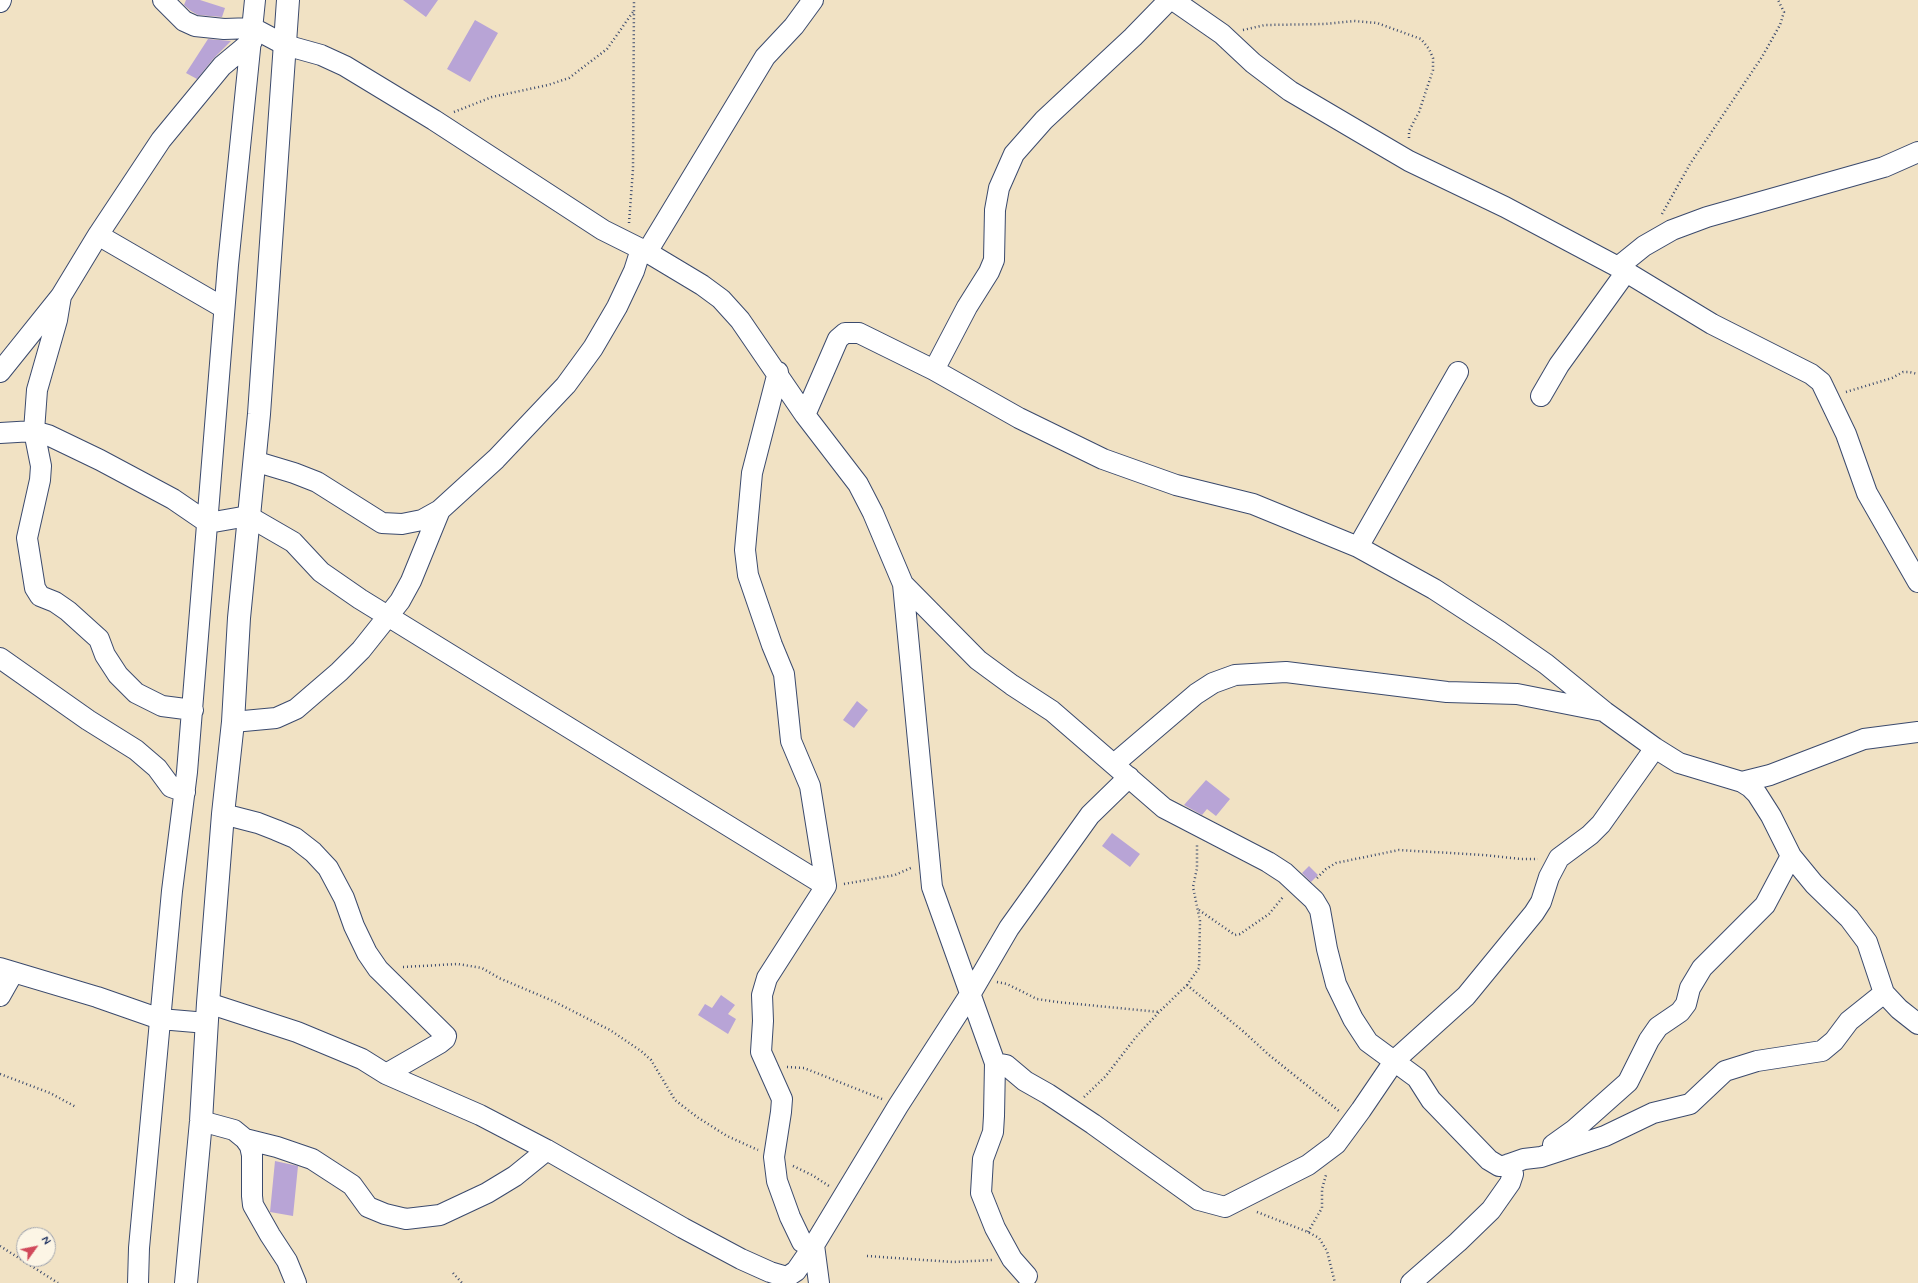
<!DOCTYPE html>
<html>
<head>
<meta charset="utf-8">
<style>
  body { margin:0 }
  #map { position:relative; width:1918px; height:1283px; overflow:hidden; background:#f1e2c4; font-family:Mynerve,sans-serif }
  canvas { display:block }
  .north { position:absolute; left:16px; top:1227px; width:40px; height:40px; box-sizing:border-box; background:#fcf5e5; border:1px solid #a2a6af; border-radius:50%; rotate:57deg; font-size:11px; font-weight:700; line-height:16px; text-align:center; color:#1b2f5e }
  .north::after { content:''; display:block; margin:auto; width:14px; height:18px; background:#d1495b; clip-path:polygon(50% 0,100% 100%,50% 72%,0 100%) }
</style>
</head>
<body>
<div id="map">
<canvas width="1918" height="1283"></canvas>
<div class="north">N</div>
</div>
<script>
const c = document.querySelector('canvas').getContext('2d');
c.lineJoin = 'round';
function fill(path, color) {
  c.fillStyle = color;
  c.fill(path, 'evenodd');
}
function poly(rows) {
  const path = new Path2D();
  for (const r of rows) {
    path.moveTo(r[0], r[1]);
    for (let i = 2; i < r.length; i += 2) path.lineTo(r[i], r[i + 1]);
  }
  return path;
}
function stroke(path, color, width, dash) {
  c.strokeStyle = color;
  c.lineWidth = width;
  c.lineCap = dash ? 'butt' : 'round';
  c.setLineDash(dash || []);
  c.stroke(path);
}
fill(poly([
  [186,0,200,0,225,8,222,17,198,15,191,11,184,5],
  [403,0,438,0,426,17],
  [475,20,498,33,470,82,447,69],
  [208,39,231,41,213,59,197,79,186,73],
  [857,701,868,710,854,728,843,720],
  [1206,780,1230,799,1216,816,1207,809,1202,815,1184,805],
  [1112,833,1140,854,1130,867,1102,846],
  [1309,866,1318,875,1311,882,1302,873],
  [721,995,735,1005,728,1014,736,1019,728,1034,698,1015,705,1004,712,1008],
  [275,1161,298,1166,293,1216,270,1212]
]), '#b8a4d6');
const minor = poly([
  [163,0,184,21,195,26,224,29,253,28,285,45,321,55,345,66,434,120,603,230,647,252,702,285,721,299,740,320,805,415,858,484,873,513,903,584,932,887,995,1063,1006,1065,1025,1081,1048,1094,1093,1124,1199,1200,1225,1207,1308,1165,1336,1144,1361,1110,1395,1060,1466,996,1534,913,1541,902,1549,877,1559,858,1590,835,1601,824,1655,748],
  [1173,0,1222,34,1253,63,1290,91,1363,134,1409,161,1505,207,1618,267,1712,324,1811,374,1821,382,1846,434,1867,493,1918,582],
  [0,2,1,0],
  [98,235,224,308],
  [647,252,765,57,794,26,813,0],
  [1618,267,1644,246,1672,230,1707,217,1884,167,1918,152],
  [61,296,57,320,37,390,34,431,41,466,40,480,27,538,35,588,40,596,55,602,68,611,99,639,105,655,118,675,136,693,162,706,193,710],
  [934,370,967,307,989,272,994,260,995,210,999,188,1014,154,1044,120,1133,37,1169,0],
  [0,372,61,296,98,235,161,140,222,66,252,41],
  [778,372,752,473,745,550,748,575,772,645,784,674,791,741,810,786,826,886,767,978,762,995,763,1021,761,1052,782,1099,781,1112,774,1157,777,1181,790,1217,802,1242,814,1245,819,1283],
  [1541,396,1559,365,1626,272],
  [805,415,838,339,845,333,859,333,934,370,1019,418,1103,459,1176,485,1253,504,1358,547,1434,589,1500,632,1546,664,1605,712,1655,748,1679,763,1742,782,1750,787,1757,794,1771,816,1791,856,1814,884,1849,918,1867,942,1884,993,1899,1009,1918,1024],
  [0,433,34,431,48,435,100,460,173,499,208,523,248,516,293,542,321,572,360,599,826,886],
  [254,461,294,473,317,482,382,523,402,524,422,520,440,510,496,459,566,385,593,348,617,307,634,271,641,249],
  [1358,547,1458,372],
  [903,584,978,660,1012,685,1052,711,1164,808,1268,862,1285,873,1314,900,1320,910,1327,949,1336,984,1353,1019,1368,1042,1417,1078,1431,1100,1489,1160,1499,1166,1504,1166,1524,1159,1541,1157,1605,1136,1653,1113,1690,1104,1725,1071,1757,1061,1822,1051,1834,1041,1849,1021,1884,993],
  [0,658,88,720,136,750,157,768,171,787,185,792],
  [233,722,276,718,296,709,339,672,361,650,400,601,411,581,440,510],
  [1114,764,1196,694,1213,683,1235,675,1286,672,1447,692,1517,694,1603,711],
  [1742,782,1770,775,1864,739,1918,732],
  [223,814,258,823,276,830,295,838,313,852,328,868,344,898,354,926,367,953,378,969,446,1036,445,1039,440,1043,386,1074],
  [0,968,97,997,160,1019,207,1023],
  [0,996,13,973],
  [208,1003,297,1032,362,1059,386,1074,480,1115,547,1150,683,1228,741,1259,770,1272,787,1277,796,1271,814,1245,898,1106,971,993,1009,928,1090,815,1129,777],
  [995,1063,994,1116,993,1132,983,1159,981,1193,995,1228,1012,1259,1027,1276],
  [201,1121,234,1130,245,1139,250,1146,252,1155,252,1196,253,1205,270,1235,287,1261,296,1283],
  [245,1139,277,1147,312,1159,352,1185,368,1207,385,1214,406,1219,440,1215,487,1193,515,1176,547,1150],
  [1553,1145,1574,1130,1628,1082,1649,1040,1658,1027,1680,1012,1686,1004,1690,988,1702,968,1765,905,1791,856],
  [138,1283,139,1248,172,891,187,772,228,265,255,0],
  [1411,1283,1458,1242,1491,1210,1510,1183,1513,1174,1509,1164]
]);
const trunk = poly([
  [186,1283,201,1121,208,1003,223,814,233,722,239,618,259,414,288,0]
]);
stroke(minor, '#3b4a6d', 22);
stroke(trunk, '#3b4a6d', 24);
stroke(poly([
  [1243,30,1265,25,1325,24,1354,21,1377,23,1421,39,1429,49,1433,58,1433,70,1419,112,1409,131,1409,140],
  [454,112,492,97,548,85,569,78,607,49,633,12],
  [1662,214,1690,164,1762,57,1780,25,1784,12,1778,0],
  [629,223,633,169,634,0],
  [1846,392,1892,378,1903,372,1909,372,1918,374],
  [1317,878,1326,869,1336,863,1399,850,1484,855,1521,859,1538,859],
  [844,884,895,875,913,867],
  [1199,910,1235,935,1240,934,1269,914,1283,897],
  [403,967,458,964,482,968,499,978,553,1001,610,1030,641,1051,651,1060,675,1100,697,1117,727,1136,758,1150],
  [997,982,1007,984,1037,999,1057,1002,1159,1012],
  [1187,985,1244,1032,1269,1055,1339,1111],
  [787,1067,804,1068,882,1099],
  [0,1074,50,1093,76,1107],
  [1084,1097,1105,1077,1136,1037,1159,1012,1187,985,1199,968,1200,921,1193,887,1197,868,1197,845],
  [793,1166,812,1175,829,1186],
  [1257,1212,1308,1232,1319,1238,1327,1251,1335,1283],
  [1308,1232,1322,1208,1322,1189,1326,1175],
  [0,1246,58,1283],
  [867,1256,953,1262,992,1260],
  [453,1273,462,1283]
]), '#3b4a6d', 2.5, [1, 3]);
stroke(minor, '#fff', 20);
stroke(trunk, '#fff', 22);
</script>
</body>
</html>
